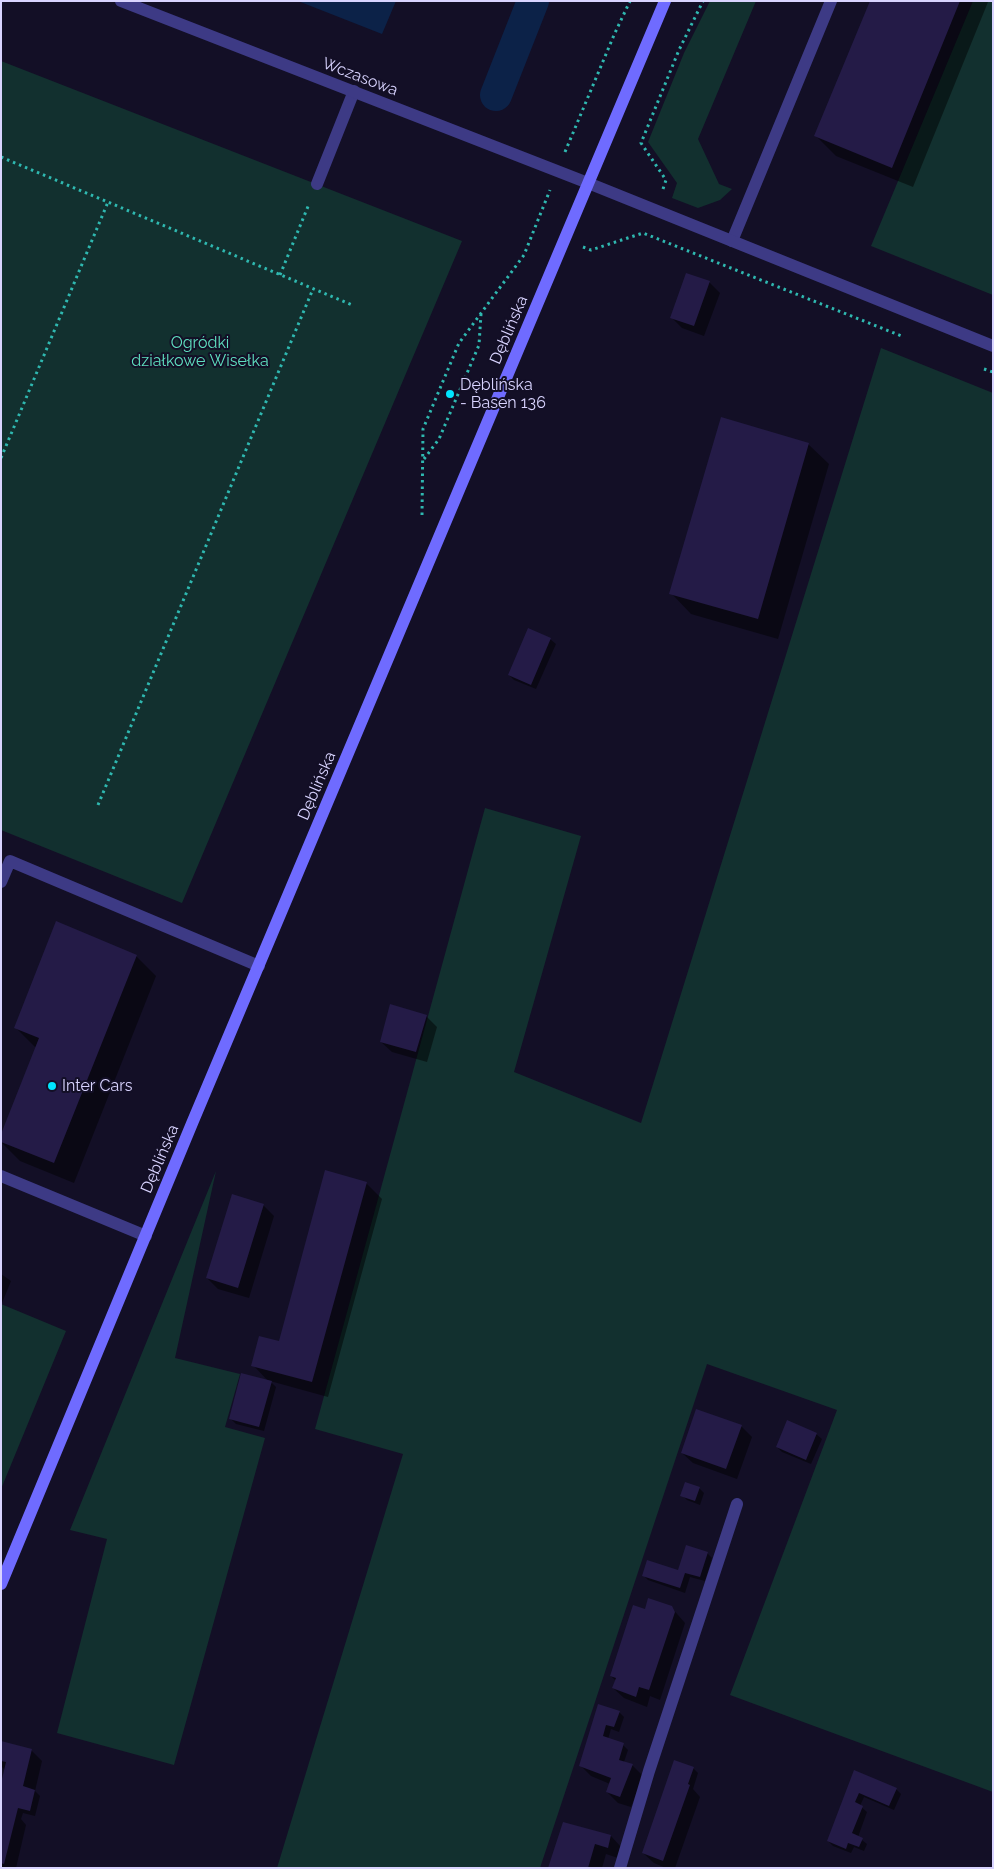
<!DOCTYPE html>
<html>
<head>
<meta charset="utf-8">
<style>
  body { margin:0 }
  #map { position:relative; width:994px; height:1869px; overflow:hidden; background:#130f26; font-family:Raleway,sans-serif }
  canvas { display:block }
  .frame { position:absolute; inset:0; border:2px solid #d9d4ff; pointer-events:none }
</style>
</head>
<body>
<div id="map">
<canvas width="994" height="1869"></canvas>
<div class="frame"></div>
</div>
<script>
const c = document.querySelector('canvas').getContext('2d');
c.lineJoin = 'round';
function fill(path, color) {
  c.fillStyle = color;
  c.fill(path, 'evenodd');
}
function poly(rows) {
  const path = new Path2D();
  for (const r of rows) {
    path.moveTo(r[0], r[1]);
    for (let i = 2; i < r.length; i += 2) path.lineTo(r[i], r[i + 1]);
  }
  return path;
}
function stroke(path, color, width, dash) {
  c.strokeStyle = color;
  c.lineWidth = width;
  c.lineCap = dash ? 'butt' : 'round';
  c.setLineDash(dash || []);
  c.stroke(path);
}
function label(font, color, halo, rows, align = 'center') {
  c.font = font + ' Raleway,sans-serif';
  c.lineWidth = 4;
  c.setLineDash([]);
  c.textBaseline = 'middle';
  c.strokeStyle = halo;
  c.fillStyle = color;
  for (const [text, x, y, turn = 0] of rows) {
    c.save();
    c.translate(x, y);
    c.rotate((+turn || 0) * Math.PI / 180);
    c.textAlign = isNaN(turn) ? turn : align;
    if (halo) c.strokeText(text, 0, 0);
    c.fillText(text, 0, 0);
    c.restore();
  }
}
fill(poly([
  [710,1,756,1,698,139,719,184,732,189,720,200,698,208,672,198,677,183,648,142,684,53],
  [973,1,993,1,993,295,871,246],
  [1,61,462,241,182,903,1,830],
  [881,348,993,393,993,1792,730,1695,837,1410,707,1364,540,1868,277,1868,403,1454,315,1429,485,808,581,836,514,1072,641,1123],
  [216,1171,175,1358,240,1374,225,1427,265,1438,174,1765,57,1733,107,1539,70,1530],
  [1,1304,66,1331,1,1489]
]), '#12302f');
fill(poly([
  [298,1,396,1,382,34]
]), '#0c2248');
fill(poly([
  [871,1,988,2,913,187,836,156,816,136],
  [709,282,720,293,704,336,682,328,671,317],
  [808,444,829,464,778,639,691,614,671,593],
  [529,630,550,639,556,644,536,689,514,680,509,675],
  [136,956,156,976,74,1183,20,1161,1,1142,36,1048,15,1027],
  [426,1016,437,1027,427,1062,392,1052,381,1042],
  [366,1183,382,1199,328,1397,270,1381,276,1387,264,1431,236,1424,230,1418,269,1382,253,1365,280,1343],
  [263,1205,274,1216,249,1298,218,1289,207,1278],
  [1,1274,11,1281,2,1303,1,1303],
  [741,1426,752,1437,737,1479,693,1463,682,1453],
  [816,1434,822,1439,811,1464,782,1452,777,1447],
  [699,1488,704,1493,700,1505,687,1500,682,1495],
  [707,1553,712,1558,705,1581,690,1577,685,1593,648,1580,643,1575,678,1572],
  [671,1607,685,1623,660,1700,650,1696,647,1707,624,1698,613,1688,616,1681,611,1676,645,1610],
  [599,1706,619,1712,624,1717,619,1732,611,1729,608,1739,623,1745,628,1750,624,1762,632,1765,643,1776,631,1807,618,1803,607,1792,610,1784,591,1776,580,1765],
  [1,1742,31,1750,42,1761,35,1791,40,1796,35,1816,23,1813,21,1819,26,1825,16,1868,1,1868,1,1789,4,1769,1,1766],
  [693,1768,698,1773,693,1789,700,1797,675,1868,666,1868,654,1863,643,1853],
  [855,1771,896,1789,901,1794,894,1810,864,1797,860,1806,867,1812,858,1837,867,1844,864,1851,854,1847,851,1853,833,1846,828,1841],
  [564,1823,611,1836,621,1847,618,1858,606,1854,602,1868,550,1868]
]), '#0007');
stroke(poly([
  [496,95,533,1]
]), '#0c2248', 32);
fill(poly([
  [870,1,960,1,892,168,814,136],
  [686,273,710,281,694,326,670,318],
  [721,417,809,443,758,619,669,594],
  [528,628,551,638,531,685,508,675],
  [56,921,137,955,54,1163,1,1142,1,1134,39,1038,14,1028],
  [390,1004,427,1015,416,1052,380,1042],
  [325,1170,367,1182,312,1382,251,1366,259,1336,279,1341],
  [232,1194,264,1204,238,1288,206,1278],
  [241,1373,272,1381,259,1427,229,1419],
  [696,1409,742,1425,726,1469,681,1453],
  [787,1420,817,1433,806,1460,776,1447],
  [685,1482,700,1487,695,1501,680,1496],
  [686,1545,708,1552,700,1577,685,1573,680,1588,642,1576,647,1560,678,1570],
  [648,1598,672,1606,675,1612,649,1690,639,1687,636,1697,612,1688,616,1678,610,1676,633,1605,645,1609],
  [598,1704,620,1711,614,1727,606,1725,603,1736,624,1743,619,1760,633,1764,620,1797,606,1792,611,1778,579,1766],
  [1,1741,32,1749,23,1786,35,1790,30,1811,18,1808,4,1864,1,1863,1,1783,6,1762,1,1761],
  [674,1760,694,1767,688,1784,690,1785,663,1861,642,1853],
  [854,1770,897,1788,889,1806,859,1793,855,1802,863,1806,852,1833,863,1838,859,1847,848,1843,846,1849,827,1841],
  [563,1822,611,1835,608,1848,595,1844,588,1868,548,1868]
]), '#241b47');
stroke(poly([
  [565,152,614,35,630,1],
  [1,157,352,305],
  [663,189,666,180,641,143,679,50,703,1],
  [583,247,591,250,643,233,904,337],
  [280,275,309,204],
  [984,369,993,372],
  [1,458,108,202],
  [424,459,439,439,479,345,481,314],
  [422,515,423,429,459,343,524,255,550,190],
  [98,805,313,289]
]), '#2fb8b0', 3, [2.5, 4]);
stroke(poly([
  [317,184,354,91],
  [732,241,831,1],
  [1,882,10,861,259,966],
  [1,1176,146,1236],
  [620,1868,649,1771,737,1504]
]), '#3d3a85', 12);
stroke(poly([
  [121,1,588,183,993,346]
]), '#3d3a85', 12);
stroke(poly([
  [1,1584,193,1121,665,1]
]), '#6f6bff', 12);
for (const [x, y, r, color] of [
  [450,394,5,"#00e5ff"],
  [52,1086,5,"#00e5ff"]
]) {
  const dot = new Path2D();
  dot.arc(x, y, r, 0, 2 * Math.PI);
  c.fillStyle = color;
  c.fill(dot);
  stroke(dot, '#130f26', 2);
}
label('16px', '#d9d4ff', '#130f26', [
  ["Wczasowa",360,77,21],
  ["Dęblińska",509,330,-67],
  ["Dęblińska",317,786,-67],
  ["Dęblińska",160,1159,-67]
]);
label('16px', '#5fe0c0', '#130f26', [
  ["Ogródki",200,343],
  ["działkowe Wisełka",200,361]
]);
label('16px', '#d9d4ff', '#130f26', [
  ["Dęblińska",460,385],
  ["- Basen 136",460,403],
  ["Inter Cars",62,1086]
], 'left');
</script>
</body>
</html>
